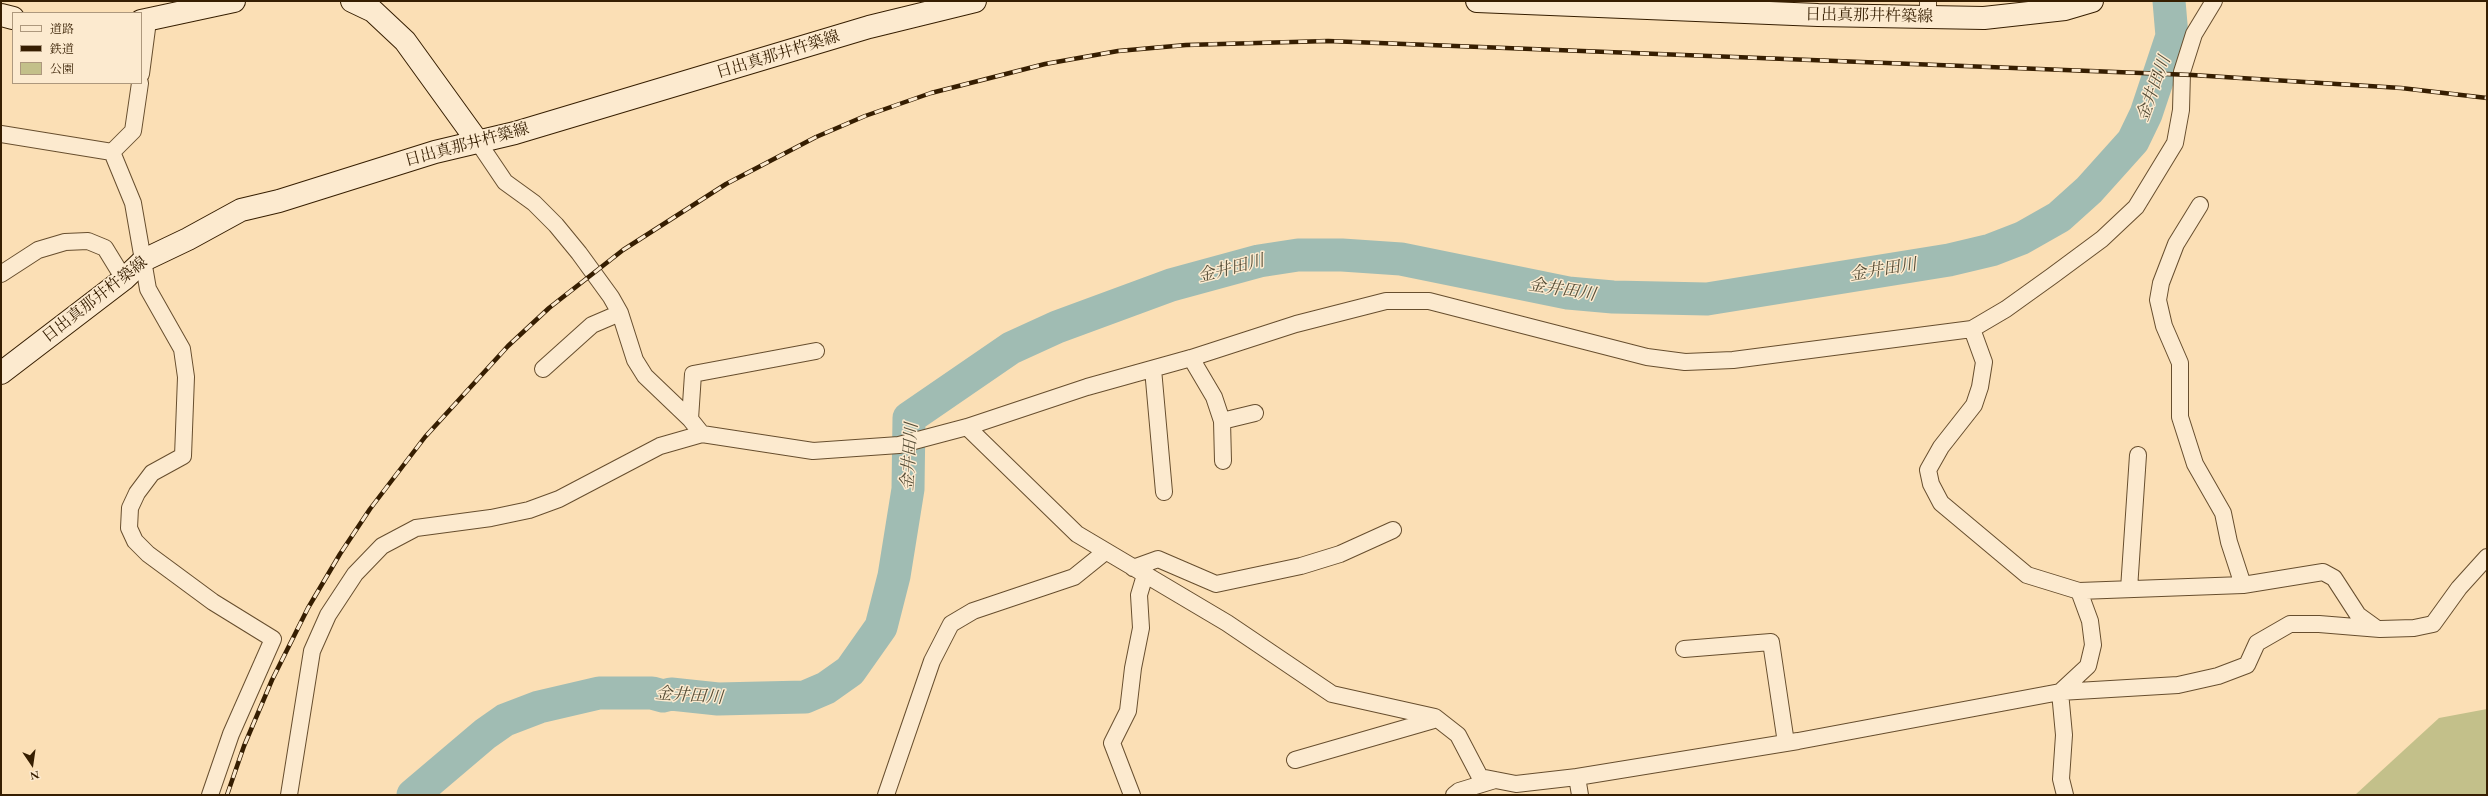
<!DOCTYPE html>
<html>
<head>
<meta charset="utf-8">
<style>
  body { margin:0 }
  #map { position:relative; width:2488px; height:796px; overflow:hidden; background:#fbdfb5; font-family:"EB Garamond","Noto Serif JP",serif }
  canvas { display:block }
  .frame { position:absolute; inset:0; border:2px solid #361e01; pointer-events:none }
  .legend { position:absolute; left:12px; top:12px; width:130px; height:72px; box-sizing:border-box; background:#fceacf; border:1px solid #ad987d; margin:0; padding:5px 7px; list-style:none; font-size:12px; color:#361e01 }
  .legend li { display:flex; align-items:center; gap:8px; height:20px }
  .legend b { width:20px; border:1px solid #ad987d }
  .north { position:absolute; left:12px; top:744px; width:40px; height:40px; -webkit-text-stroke:3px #fceacf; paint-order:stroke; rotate:167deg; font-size:11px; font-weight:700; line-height:16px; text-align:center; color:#361e01 }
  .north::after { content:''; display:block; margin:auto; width:14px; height:18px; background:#361e01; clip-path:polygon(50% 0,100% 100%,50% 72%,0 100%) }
</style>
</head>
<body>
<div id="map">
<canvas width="2488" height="796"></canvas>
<div class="frame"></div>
<ul class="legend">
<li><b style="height:5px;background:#fceacf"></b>道路</li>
<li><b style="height:5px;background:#361e01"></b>鉄道</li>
<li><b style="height:11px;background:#c3c08a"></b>公園</li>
</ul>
<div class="north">N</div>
</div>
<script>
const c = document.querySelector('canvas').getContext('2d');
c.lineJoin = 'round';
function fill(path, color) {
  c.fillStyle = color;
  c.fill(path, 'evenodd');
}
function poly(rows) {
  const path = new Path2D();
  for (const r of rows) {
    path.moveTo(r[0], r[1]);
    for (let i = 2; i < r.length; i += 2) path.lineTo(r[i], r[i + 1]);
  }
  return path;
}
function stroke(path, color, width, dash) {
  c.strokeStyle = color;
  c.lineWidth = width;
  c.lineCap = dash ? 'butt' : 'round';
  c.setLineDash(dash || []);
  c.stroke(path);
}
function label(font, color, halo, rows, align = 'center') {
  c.font = font + ' "EB Garamond","Noto Serif JP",serif';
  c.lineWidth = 3;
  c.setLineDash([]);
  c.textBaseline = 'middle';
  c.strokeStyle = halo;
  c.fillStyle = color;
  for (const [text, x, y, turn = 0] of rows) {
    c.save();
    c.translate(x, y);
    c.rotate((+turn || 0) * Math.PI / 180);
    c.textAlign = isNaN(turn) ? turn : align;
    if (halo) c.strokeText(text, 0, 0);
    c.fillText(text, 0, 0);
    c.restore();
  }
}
fill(poly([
  [2487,709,2487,795,2355,795,2439,718]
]), '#c3c08a');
stroke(poly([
  [413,795,485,734,505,720,539,707,599,693,652,693,663,696,671,694,718,699,805,697,826,688,850,671,881,627,894,576,908,489,909,418,1011,348,1057,327,1171,285,1259,261,1298,255,1342,255,1401,259,1568,293,1613,297,1707,299,1949,260,1991,250,2022,238,2059,217,2089,190,2133,141,2146,114,2172,36,2169,1]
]), '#a0bcb3', 33);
const street = poly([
  [1928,17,1928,1],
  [141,74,148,21],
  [140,83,133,131,112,152,133,203,148,289,182,349,186,377,183,456,152,473,137,493,130,508,129,528,135,541,148,554,213,602,273,639,231,734,210,795],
  [1,134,112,152],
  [478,142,505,182,534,203,556,225,579,253,611,297,620,313,635,360,645,376,690,419,702,434],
  [2200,205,2176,244,2161,283,2158,300,2164,326,2180,363,2180,417,2195,464,2223,513,2229,542,2243,585],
  [1,274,38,250,65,242,88,241,105,248,124,279],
  [1972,329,1984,362,1980,387,1974,405,1941,447,1928,470,1931,484,1941,503,2027,575,2079,591,2090,621,2093,645,2088,666,2060,692],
  [1191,358,1214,397,1222,421,1223,461],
  [543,369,592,325,620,313],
  [1153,369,1164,492],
  [690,419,693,374,816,351],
  [1222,421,1255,413],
  [967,427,1077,534,1227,623,1332,694,1435,717,1458,735,1480,777,1516,784,1577,777,1798,741,2060,692,2178,685,2218,676,2247,665,2257,643,2290,624,2319,624,2380,629,2414,628,2433,624,2459,588,2487,557],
  [1133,568,1158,559,1216,584,1301,566,1340,554,1393,530],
  [2129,589,2138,455],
  [2079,591,2243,585,2323,572,2334,578,2358,615,2376,628],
  [1684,649,1771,642,1786,743],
  [2060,692,2064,735,2061,779,2065,795],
  [1295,760,1437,719],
  [1577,777,1580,795],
  [289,795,312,651,328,615,355,574,382,546,416,528,491,518,529,510,559,499,660,446,702,434,813,451,899,445,967,427,1087,387,1191,358,1296,324,1386,301,1429,301,1647,357,1685,362,1733,360,1972,329,2006,309,2052,276,2102,239,2136,207,2175,143,2181,110,2182,72,2194,34,2214,1],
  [886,795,932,661,951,624,973,611,1074,577,1105,552],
  [1132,795,1112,743,1128,711,1133,668,1141,628,1139,595,1145,575],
  [1454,795,1459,791,1495,780]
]);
const secondary = poly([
  [352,1,373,11,405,41,478,142],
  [1477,1,1818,15,1984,18,2065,9,2092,1],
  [1,15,13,18],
  [141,21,234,1],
  [1,373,124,279,144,260,188,239,241,210,279,201,435,152,515,133,869,27,975,1]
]);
stroke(street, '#674e2e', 18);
stroke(secondary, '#361e01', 24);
stroke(street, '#fceacf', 16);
stroke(secondary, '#fceacf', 22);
const rail = poly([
  [227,795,244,746,272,680,308,608,340,554,370,509,425,437,508,346,549,308,623,250,726,184,816,137,865,116,931,93,1045,64,1118,51,1186,45,1328,41,2192,75,2401,88,2487,98]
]);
stroke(rail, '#361e01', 4.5);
stroke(rail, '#fceacf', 3, [9]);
label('16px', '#361e01', '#fceacf', [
  ["日出真那井杵築線",1869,16,1],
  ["日出真那井杵築線",778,55,-17],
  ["日出真那井杵築線",467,145,-15],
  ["日出真那井杵築線",95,300,-38]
]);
label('italic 17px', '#564d36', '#fceacf', [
  ["金井田川",2154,89,-70],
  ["金井田川",1231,269,-14],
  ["金井田川",1883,270,-9],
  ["金井田川",1562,290,9],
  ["金井田川",910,457,-86],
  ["金井田川",689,696,4]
]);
</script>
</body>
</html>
